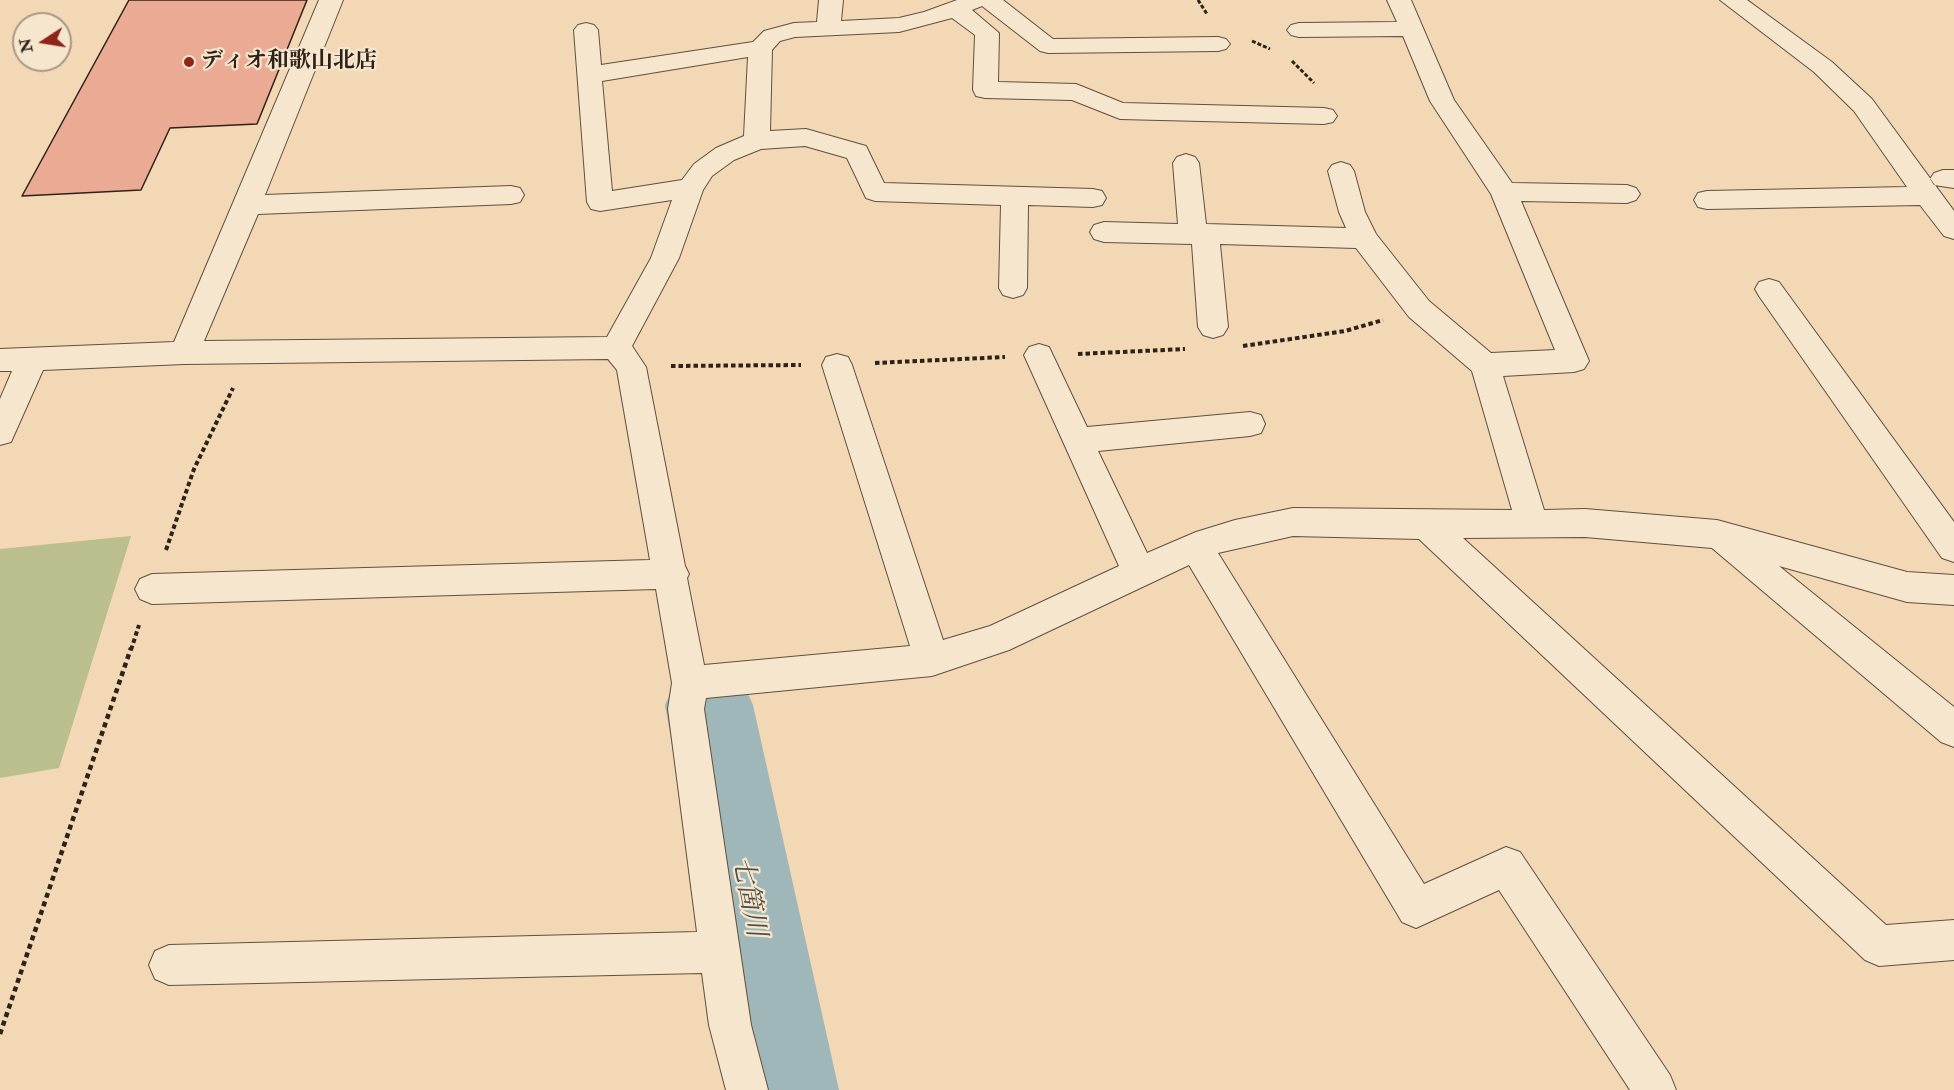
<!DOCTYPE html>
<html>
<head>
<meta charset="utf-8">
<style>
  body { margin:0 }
  #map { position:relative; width:1954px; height:1090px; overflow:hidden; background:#f2d8b4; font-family:"IM FELL Double Pica",serif }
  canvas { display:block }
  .north { position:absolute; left:12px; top:12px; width:60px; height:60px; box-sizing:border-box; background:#f7e6ce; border:2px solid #a79885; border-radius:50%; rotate:258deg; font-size:16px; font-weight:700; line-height:24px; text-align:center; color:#2e2218 }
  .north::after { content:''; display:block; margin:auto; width:21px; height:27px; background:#8f2418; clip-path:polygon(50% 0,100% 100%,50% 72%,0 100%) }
</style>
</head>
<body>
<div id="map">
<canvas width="1954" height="1090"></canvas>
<div class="north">N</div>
</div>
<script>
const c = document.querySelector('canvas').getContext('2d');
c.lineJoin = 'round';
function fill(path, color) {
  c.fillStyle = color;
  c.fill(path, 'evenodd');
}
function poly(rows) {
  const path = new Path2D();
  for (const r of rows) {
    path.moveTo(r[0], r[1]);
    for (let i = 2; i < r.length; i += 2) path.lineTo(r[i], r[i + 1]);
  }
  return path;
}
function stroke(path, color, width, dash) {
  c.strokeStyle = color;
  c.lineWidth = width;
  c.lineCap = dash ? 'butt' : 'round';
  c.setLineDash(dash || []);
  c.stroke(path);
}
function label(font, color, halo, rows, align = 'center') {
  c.font = font + ' "IM FELL Double Pica","Noto Serif JP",serif';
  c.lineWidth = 4.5;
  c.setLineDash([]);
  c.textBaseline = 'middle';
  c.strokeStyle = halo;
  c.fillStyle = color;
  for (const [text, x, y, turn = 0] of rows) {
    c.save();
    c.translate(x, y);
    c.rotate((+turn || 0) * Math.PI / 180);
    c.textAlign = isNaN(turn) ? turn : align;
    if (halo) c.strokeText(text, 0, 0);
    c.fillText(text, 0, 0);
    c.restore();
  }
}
fill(poly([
  [131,536,59,768,0,778,0,549]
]), '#babf8d');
fill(poly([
  [709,664,740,676,753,705,839,1090,733,1090,665,705,678,676,709,664]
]), '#a0b7b9');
const building = poly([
  [129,0,307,0,257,124,170,128,141,190,22,196,129,0]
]);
fill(building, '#ebaa93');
stroke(building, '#2e2218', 1.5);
const minor = poly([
  [319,0,343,0,265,195,511,186,520,188,524,195,520,202,511,204,258,214,204,341,607,337,651,258,672,200,600,211,591,209,587,202,574,30,578,25,586,23,594,25,598,30,601,65,753,42,764,31,794,23,817,22,819,0,843,0,841,21,899,18,924,12,957,0,1003,0,1053,39,1218,37,1226,39,1230,44,1226,49,1218,51,1048,53,1040,51,982,6,972,10,999,33,998,82,1076,84,1123,103,1324,108,1333,110,1337,116,1333,122,1324,124,1120,119,1072,100,985,98,976,96,973,90,975,35,952,18,899,32,795,37,780,41,772,50,770,131,806,129,866,146,884,183,1093,189,1102,191,1106,198,1102,205,1093,207,1028,205,1027,288,1023,295,1013,298,1003,295,999,288,1001,205,875,201,866,198,847,158,805,146,761,149,734,160,712,176,703,190,679,258,632,346,646,367,685,566,689,574,687,578,704,665,910,646,822,365,826,357,837,354,848,357,852,365,943,640,990,626,1119,566,1024,355,1029,347,1039,344,1049,347,1087,427,1250,412,1261,415,1265,424,1261,433,1250,436,1098,451,1147,553,1196,532,1235,520,1293,508,1512,510,1472,371,1409,317,1356,248,1220,244,1228,327,1223,335,1213,338,1203,335,1198,327,1192,244,1104,242,1094,239,1090,232,1094,225,1104,222,1178,224,1173,163,1177,157,1186,154,1195,157,1199,163,1206,224,1346,228,1339,212,1328,171,1332,165,1341,162,1350,165,1354,171,1365,212,1376,234,1429,301,1491,353,1555,350,1491,194,1430,101,1403,36,1299,37,1291,35,1287,30,1291,25,1299,23,1397,22,1387,0,1411,0,1454,100,1512,183,1627,185,1636,188,1640,194,1636,200,1627,203,1521,201,1589,361,1584,369,1574,372,1503,376,1544,510,1585,509,1717,520,1907,572,1954,575,1954,605,1907,602,1779,566,1954,707,1954,747,1941,742,1712,548,1585,537,1463,538,1886,925,1954,920,1954,960,1879,966,1865,960,1419,539,1293,536,1218,553,1424,884,1506,847,1520,852,1670,1075,1676,1090,1630,1090,1499,890,1416,928,1402,922,1189,565,1009,650,932,676,706,698,704,709,751,1025,768,1090,726,1090,709,1025,702,973,169,985,155,979,149,965,155,951,169,945,697,932,668,709,672,683,656,589,152,604,140,599,135,589,140,579,152,574,650,560,617,370,608,359,184,364,43,370,11,442,0,445,0,399,12,371,0,371,0,349,174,342,319,0],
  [748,57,744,136,716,148,694,164,682,180,612,191,602,81,748,57],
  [1720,0,1747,0,1832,62,1872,99,1954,211,1954,239,1944,236,1920,205,1707,209,1698,207,1694,200,1698,193,1707,191,1907,187,1854,111,1814,72,1720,0],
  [1943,170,1954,170,1954,188,1934,185,1930,179,1934,173,1943,170],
  [1769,279,1779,282,1954,522,1954,562,1942,558,1759,296,1755,289,1759,282,1769,279]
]);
stroke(minor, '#5f503f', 2);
stroke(poly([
  [1198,0,1207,14],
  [1252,41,1270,49],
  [1292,61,1314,83]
]), '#2e2218', 3, [4, 2]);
stroke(poly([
  [1243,346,1345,331,1383,320],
  [1078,354,1185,349],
  [875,363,1005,357],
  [671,366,801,365],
  [166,550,194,469,233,388],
  [131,650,139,625]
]), '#2e2218', 4, [4.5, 3]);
stroke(poly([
  [0,1034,131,648]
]), '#2e2218', 4.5, [5, 4]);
fill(minor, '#f7e6ce');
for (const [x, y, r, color] of [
  [189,62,6,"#8f2418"]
]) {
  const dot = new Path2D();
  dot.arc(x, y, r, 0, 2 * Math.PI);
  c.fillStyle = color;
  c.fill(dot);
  stroke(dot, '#f7e6ce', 2);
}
label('bold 22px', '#2e2218', '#f7e6ce', [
  ["ディオ和歌山北店",201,62]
], 'left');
label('italic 27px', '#504f48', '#f7e6ce', [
  ["七箇川",747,897,79]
]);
</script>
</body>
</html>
